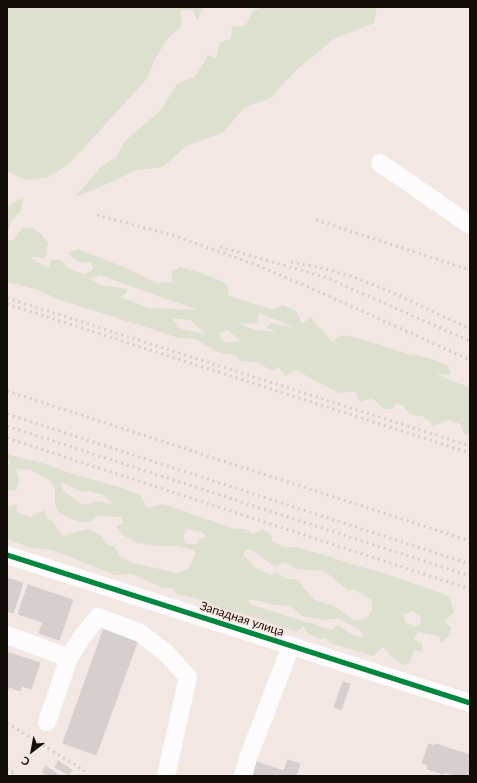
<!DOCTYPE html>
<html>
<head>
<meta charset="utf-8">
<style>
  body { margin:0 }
  #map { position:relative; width:477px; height:783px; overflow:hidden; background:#f2e7e3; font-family:Lato,sans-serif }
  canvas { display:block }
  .frame { position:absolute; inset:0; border:8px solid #130d0a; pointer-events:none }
  .north { position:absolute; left:12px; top:731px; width:40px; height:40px; -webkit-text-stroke:3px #f8e4dd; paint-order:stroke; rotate:212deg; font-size:11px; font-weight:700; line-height:16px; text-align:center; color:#130d0a }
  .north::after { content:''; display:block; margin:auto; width:14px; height:18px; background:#130d0a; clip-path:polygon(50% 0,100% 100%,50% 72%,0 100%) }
</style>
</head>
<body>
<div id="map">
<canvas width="477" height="783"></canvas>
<div class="frame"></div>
<div class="north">С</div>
</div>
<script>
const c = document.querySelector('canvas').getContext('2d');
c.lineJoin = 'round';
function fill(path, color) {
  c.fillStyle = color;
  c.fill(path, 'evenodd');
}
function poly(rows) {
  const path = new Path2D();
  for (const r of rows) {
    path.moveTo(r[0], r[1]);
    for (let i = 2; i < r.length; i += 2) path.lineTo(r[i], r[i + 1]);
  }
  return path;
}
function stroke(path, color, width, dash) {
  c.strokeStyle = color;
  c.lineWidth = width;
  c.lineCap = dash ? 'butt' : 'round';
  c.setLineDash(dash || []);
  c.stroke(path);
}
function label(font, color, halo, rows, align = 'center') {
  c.font = font + ' Lato,sans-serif';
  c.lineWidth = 3;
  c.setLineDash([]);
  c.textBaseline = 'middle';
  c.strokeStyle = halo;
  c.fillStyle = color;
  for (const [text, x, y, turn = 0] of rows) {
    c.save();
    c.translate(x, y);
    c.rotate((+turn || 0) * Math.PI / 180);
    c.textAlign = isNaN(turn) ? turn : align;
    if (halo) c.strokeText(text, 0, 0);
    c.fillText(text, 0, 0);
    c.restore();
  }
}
fill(poly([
  [7,7,204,7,197,20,193,10,180,10,182,26,168,38,155,59,146,80,68,165,48,177,26,180,11,173,7,172],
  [265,7,377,7,374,23,334,39,295,71,271,98,244,108,224,132,186,146,163,167,136,170,96,189,75,197,100,168,117,156,125,141,161,110,177,84,195,77,208,55,216,58,220,42,231,39,232,27,246,25,253,10],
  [23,198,21,211,11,221,7,236,7,207,12,203],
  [23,228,33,228,41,234,48,243,46,258,29,257,48,268,52,260,61,260,69,269,84,274,93,270,92,263,78,262,67,253,78,249,126,268,156,283,173,282,171,273,180,267,204,274,227,284,229,296,272,309,283,305,297,312,302,324,310,317,332,341,343,335,362,339,408,354,429,358,448,365,451,375,436,374,457,383,470,387,470,433,465,435,460,424,449,420,434,426,424,417,410,414,402,405,397,403,393,409,384,409,372,398,360,402,354,391,338,393,296,370,285,376,279,367,271,370,255,362,240,361,235,355,219,353,196,339,178,338,152,329,60,300,36,289,7,282,7,240,13,240],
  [100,275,138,289,198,310,149,308,120,297,127,293,127,289,100,285,89,279],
  [259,313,291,326,291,327,271,323,266,327,276,332,256,330,239,324,257,323],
  [171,318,190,320,206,334,181,329],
  [228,330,240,341,224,343,219,333],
  [7,454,45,464,76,475,120,487,140,495,147,508,163,504,235,529,245,529,253,534,262,529,271,534,272,542,284,547,295,547,328,556,357,566,381,572,449,596,454,612,445,621,451,628,448,637,441,643,439,636,418,632,414,640,422,643,422,652,414,650,410,663,403,665,391,656,383,647,373,656,330,643,326,637,321,639,308,634,303,626,297,632,247,615,221,609,206,601,176,594,173,588,163,588,132,574,115,575,52,550,31,548,7,539,7,506,8,507,16,504,17,512,30,517,44,510,47,518,53,522,63,537,71,533,88,529,101,536,106,544,115,547,119,556,133,563,177,573,189,568,196,554,193,550,177,546,161,546,136,543,122,534,116,526,124,523,120,517,98,516,90,522,78,522,59,513,55,505,55,488,50,480,31,470,16,468,19,480,16,491,7,490,7,466,10,463,7,460],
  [61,482,82,492,89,491,104,495,112,504,98,501,83,505,63,490],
  [186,529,201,532,207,537,200,538,196,544,186,544,183,537],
  [246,549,253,551,275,567,285,562,296,569,321,571,331,576,347,590,355,590,372,600,372,611,366,619,354,620,334,606,315,600,303,587,298,580,284,578,277,572,270,575,256,568,243,555],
  [250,599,275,605,291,606,302,616,325,620,338,618,360,630,365,638,351,634,338,625,332,630,249,604],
  [412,611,420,616,421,624,415,627,405,622,403,615]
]), '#dde0cf');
const building = poly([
  [7,578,23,583,13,613,7,611,7,578],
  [28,585,73,600,63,629,18,614,28,585],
  [43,622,63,629,59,640,39,633,43,622],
  [104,628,138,640,96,755,63,743,104,628],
  [7,652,31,660,20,691,9,687,11,681,7,680,7,652],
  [31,660,40,663,31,689,22,686,31,660],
  [7,680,11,681,7,693,7,680],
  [343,682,350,684,341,710,334,707,343,682],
  [429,744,435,746,436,744,451,749,443,774,427,769,428,765,422,763,429,744],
  [451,749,470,755,470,776,457,776,444,772,451,749],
  [288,760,300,764,296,776,282,776,288,760],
  [58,761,72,770,69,775,55,767,58,761],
  [257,762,284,771,282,776,252,776,257,762],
  [46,766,60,776,49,776,42,772,46,766]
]);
fill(building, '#d7cfce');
stroke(building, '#d6cdcc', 1);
stroke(poly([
  [380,163,470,225],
  [7,555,470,703],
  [7,635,69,658],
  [47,722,69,658,82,637,98,617,140,633,166,653,188,677,166,776],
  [243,776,248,758,291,646]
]), '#fdfbfb', 18);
stroke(poly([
  [97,215,175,236,259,266,322,293,470,360],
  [316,220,470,270],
  [220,247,325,277,470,341],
  [291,262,318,267,351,276,389,291,470,329],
  [7,298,470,446],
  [7,304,470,453],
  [7,391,470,541],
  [7,414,470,564],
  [7,426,470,576],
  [7,438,470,589],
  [7,723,85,771],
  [7,768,16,776]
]), '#d3cfce', 3, [2, 4]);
stroke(poly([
  [7,555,470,703]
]), '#00873e', 5);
label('12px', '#130d0a', '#f8e4dd', [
  ["Западная улица",242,619,18]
]);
</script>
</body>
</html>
